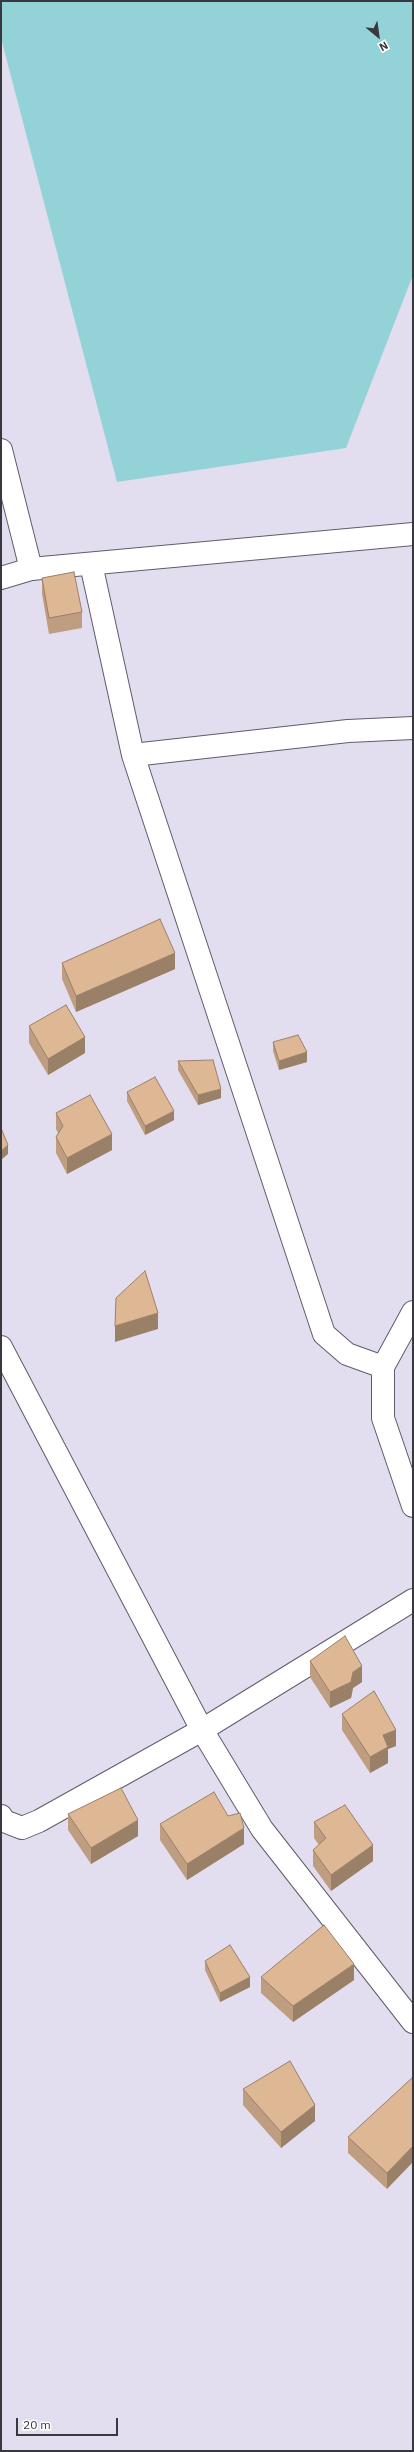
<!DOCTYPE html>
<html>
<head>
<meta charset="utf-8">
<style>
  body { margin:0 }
  #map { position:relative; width:414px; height:2452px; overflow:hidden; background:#e2deef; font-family:"IBM Plex Sans",sans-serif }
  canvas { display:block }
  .frame { position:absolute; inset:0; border:2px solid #3a383f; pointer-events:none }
  .north { position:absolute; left:358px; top:16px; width:40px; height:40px; -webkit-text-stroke:3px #fff; paint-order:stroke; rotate:151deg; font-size:11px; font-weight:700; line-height:16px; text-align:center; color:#3a383f }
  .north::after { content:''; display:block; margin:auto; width:14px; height:18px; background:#3a383f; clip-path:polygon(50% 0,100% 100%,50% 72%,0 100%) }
  .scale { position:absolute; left:16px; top:2418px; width:102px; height:18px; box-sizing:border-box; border:2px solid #3a383f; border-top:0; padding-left:5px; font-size:12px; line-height:14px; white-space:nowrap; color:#3a383f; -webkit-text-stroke:3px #fff; paint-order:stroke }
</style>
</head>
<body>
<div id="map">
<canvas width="414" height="2452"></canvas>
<div class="frame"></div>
<div class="north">N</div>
<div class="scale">20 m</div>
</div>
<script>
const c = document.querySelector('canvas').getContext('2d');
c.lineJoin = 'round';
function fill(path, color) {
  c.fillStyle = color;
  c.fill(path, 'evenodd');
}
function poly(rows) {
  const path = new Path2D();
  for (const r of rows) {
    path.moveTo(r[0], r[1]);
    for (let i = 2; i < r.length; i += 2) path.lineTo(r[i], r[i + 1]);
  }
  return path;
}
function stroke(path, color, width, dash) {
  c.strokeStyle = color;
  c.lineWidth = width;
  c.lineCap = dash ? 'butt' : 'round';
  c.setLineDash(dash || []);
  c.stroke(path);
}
fill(poly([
  [1,1,413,1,413,275,346,448,117,482,1,38]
]), '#93d2d7');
const street = poly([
  [91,564,133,755,324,1334,347,1354,383,1367],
  [1,578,31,569,413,534],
  [133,755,348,731,413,728],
  [1,1347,202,1730,262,1829,413,2022],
  [1,1816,4,1821,22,1828,39,1821,202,1730,413,1600]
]);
const secondary = poly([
  [1,450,31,569],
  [413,1312,383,1367,383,1418,413,1506]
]);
stroke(street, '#605c6b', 24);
stroke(secondary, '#605c6b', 24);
stroke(street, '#fff', 22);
stroke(secondary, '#fff', 22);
fill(poly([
  [42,578,82,612,82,628,49,634,42,594],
  [62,963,175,969,76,1012,62,979],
  [29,1026,85,1053,48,1075,29,1043],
  [273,1042,307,1062,279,1070,273,1051],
  [178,1061,221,1098,198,1105,178,1070],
  [127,1092,174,1120,145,1135,127,1101],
  [56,1113,112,1150,67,1174,56,1153,56,1137,58,1133,56,1129],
  [310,1661,362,1682,353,1688,351,1698,330,1708,310,1677],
  [342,1714,396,1746,388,1749,388,1763,370,1773,342,1730],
  [68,1814,138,1836,91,1864,68,1830],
  [314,1822,373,1861,331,1891,313,1866,313,1850,319,1845,314,1838],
  [160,1824,244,1844,187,1880,160,1840],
  [205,1961,250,1987,220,2002,205,1970],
  [261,1977,354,1980,293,2022,261,1993],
  [413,2077,387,2189,348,2153,348,2137],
  [243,2089,315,2121,281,2148,243,2105]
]), '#bf9d80');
fill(poly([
  [175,953,175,969,76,1012,76,996],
  [85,1037,85,1053,48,1075,48,1059],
  [307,1052,307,1062,279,1070,279,1061],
  [221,1089,221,1098,198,1105,198,1095],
  [174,1111,174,1120,145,1135,145,1126],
  [112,1134,112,1150,67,1174,67,1158],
  [8,1145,8,1154,1,1160,1,1151],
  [158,1313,158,1329,115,1342,115,1326],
  [362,1666,362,1682,353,1688,351,1698,330,1708,330,1692,353,1672],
  [396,1730,396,1746,388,1749,388,1763,370,1773,370,1757,383,1735],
  [138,1820,138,1836,91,1864,91,1848],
  [244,1828,244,1844,187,1880,187,1864],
  [373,1845,373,1861,331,1891,331,1875],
  [354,1964,354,1980,293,2022,293,2006],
  [250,1977,250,1987,220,2002,220,1993],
  [315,2105,315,2121,281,2148,281,2132],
  [413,2146,413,2162,387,2189,387,2173]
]), '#9b8068');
const building = poly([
  [74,572,82,612,49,618,42,578,74,572],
  [160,919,175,953,76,996,62,963,160,919],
  [66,1005,85,1037,48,1059,29,1026,66,1005],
  [298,1035,307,1052,279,1061,273,1042,298,1035],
  [213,1060,221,1089,198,1095,178,1061,213,1060],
  [155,1077,174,1111,145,1126,127,1092,155,1077],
  [90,1095,112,1134,67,1158,56,1137,63,1126,56,1113,90,1095],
  [1,1128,8,1145,1,1151,1,1128],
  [145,1271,158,1313,115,1326,116,1298,145,1271],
  [345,1636,362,1666,353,1672,351,1682,330,1692,310,1661,345,1636],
  [374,1691,396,1730,383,1735,388,1747,370,1757,342,1714,374,1691],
  [121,1788,138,1820,91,1848,68,1814,121,1788],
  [214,1792,228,1816,240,1813,244,1828,187,1864,160,1824,214,1792],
  [345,1805,373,1845,331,1875,313,1850,326,1838,314,1822,345,1805],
  [324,1925,354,1964,293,2006,261,1977,324,1925],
  [230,1945,250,1977,220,1993,205,1961,230,1945],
  [290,2061,315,2105,281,2132,243,2089,290,2061],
  [413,2077,413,2146,387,2173,348,2137,413,2077]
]);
fill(building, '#deb795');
stroke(building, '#9b8068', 1);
</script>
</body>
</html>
